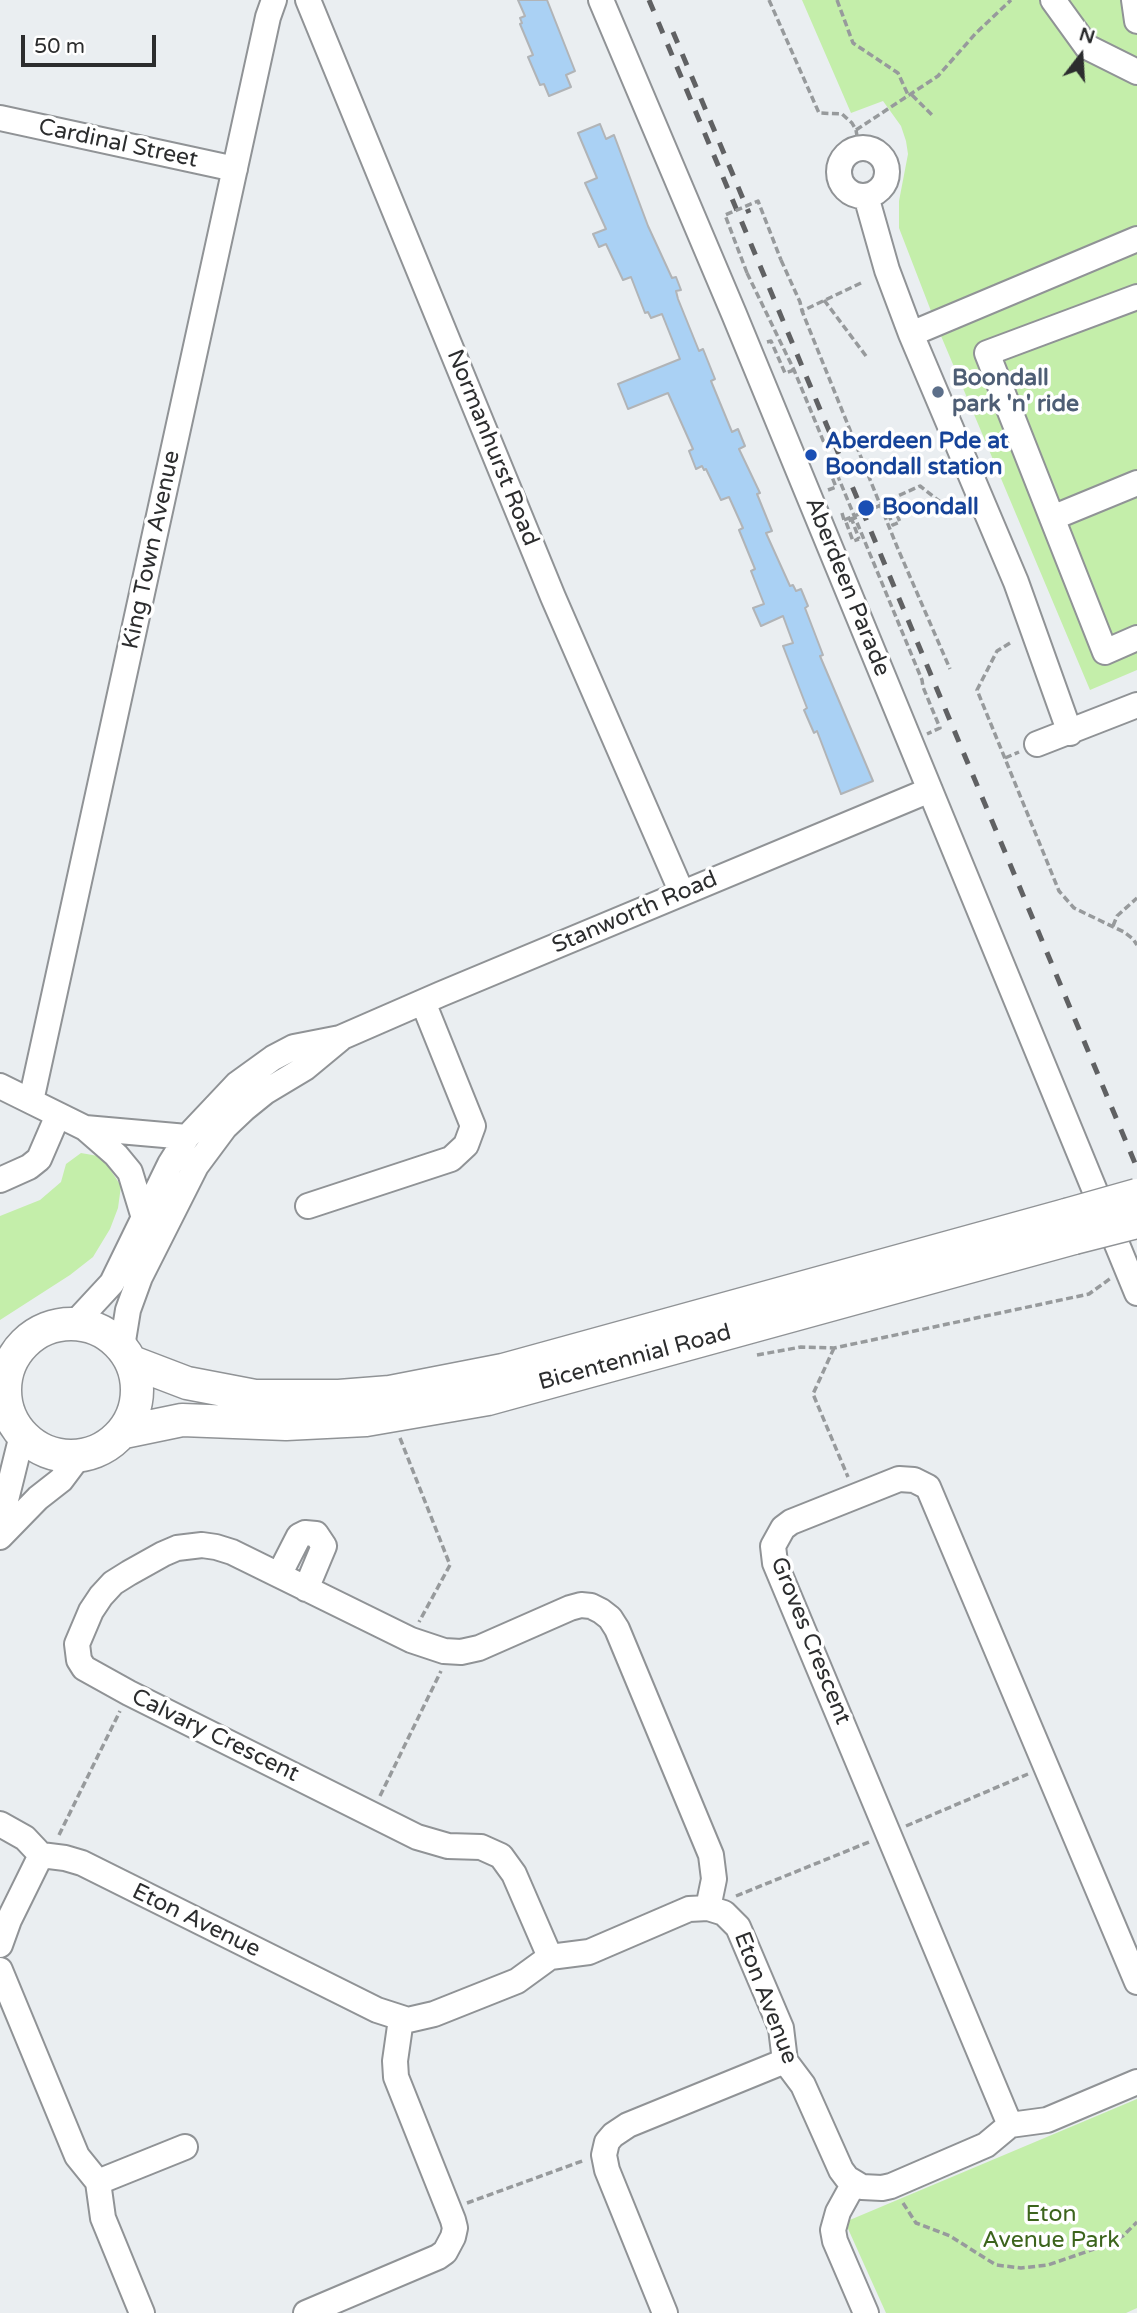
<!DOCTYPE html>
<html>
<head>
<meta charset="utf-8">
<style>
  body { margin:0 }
  #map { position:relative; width:1137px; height:2313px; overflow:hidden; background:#eaeef1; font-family:"Varela Round",sans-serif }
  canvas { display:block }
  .north { position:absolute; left:1046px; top:21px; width:70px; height:70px; -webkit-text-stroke:5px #fff; paint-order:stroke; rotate:17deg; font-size:19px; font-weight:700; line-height:28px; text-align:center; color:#2c2d2e }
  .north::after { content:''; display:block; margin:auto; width:24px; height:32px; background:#2c2d2e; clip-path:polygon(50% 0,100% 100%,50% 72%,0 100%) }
  .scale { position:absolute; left:21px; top:35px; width:135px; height:32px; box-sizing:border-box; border:4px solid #2c2d2e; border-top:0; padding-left:9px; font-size:21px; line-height:24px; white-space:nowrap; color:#2c2d2e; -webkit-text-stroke:5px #fff; paint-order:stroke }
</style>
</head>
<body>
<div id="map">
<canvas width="1137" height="2313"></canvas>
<div class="north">N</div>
<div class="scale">50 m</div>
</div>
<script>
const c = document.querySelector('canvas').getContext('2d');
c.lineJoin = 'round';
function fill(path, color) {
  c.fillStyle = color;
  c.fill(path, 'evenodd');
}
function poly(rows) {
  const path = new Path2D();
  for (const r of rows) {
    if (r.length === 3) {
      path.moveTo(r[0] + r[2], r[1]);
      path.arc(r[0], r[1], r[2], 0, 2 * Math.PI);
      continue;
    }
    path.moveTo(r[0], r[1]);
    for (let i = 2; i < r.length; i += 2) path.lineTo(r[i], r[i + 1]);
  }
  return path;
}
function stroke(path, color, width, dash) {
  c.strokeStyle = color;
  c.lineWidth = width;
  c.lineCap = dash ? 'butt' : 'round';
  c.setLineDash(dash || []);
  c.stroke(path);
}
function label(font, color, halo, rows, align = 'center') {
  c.font = font + ' "Varela Round",sans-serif';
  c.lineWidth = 7;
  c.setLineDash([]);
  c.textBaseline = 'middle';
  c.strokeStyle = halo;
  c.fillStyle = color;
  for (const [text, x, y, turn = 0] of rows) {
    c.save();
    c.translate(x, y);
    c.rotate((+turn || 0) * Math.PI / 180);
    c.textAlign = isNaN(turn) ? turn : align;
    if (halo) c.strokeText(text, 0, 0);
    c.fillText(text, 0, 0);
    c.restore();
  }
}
fill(poly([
  [802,0,1137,0,1137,670,1090,690,936,324,899,228,899,201,908,154,906,141,901,126,883,101,851,113],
  [81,1153,98,1156,106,1163,121,1186,118,1208,110,1229,93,1257,70,1275,0,1320,0,1216,40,1200,61,1182,66,1164],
  [1137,2099,1137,2308,1126,2313,886,2313,845,2222]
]), '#c4eeaa');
const building = poly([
  [518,0,547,0,575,71,566,75,571,87,549,96,544,84,540,85,528,57,533,55,520,24,522,23,520,18,525,16,518,0],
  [600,124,606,139,614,135,648,226,672,278,676,277,681,290,676,291,678,299,699,351,703,349,715,379,711,381,732,432,738,429,745,446,739,449,760,493,757,494,772,531,766,533,790,586,793,585,796,591,801,589,808,606,805,608,823,655,820,656,873,781,841,794,817,731,814,733,804,710,807,708,783,646,793,643,783,616,761,626,753,608,764,604,751,571,755,569,739,530,743,528,729,497,721,500,706,469,704,470,702,466,696,469,689,451,693,449,668,393,628,409,618,384,680,359,662,314,651,318,648,312,645,313,631,277,623,280,606,244,599,247,593,234,606,229,585,183,597,178,578,133,600,124]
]);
fill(building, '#aad1f4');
stroke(building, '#b1b4b7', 2);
const minor = poly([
  [308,0,553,597,682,893],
  [601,0,734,314,1137,1293],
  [1053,0,1087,47,1137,72],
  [1134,0,1137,21],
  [0,118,235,169],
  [863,172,24],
  [866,196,887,270,911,334,1016,582,1070,733],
  [1137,297,987,353,1105,652,1137,638],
  [911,334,1137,239],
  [1052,518,1137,483],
  [1037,744,1137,705],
  [0,1086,85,1128,116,1155,130,1172,144,1218],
  [31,1101,268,17,274,0],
  [85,1128,187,1137],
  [0,1180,29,1167,39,1159,58,1115],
  [308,1206,451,1159,466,1145,473,1126,423,1002],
  [74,1324,112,1283,170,1164,187,1137,237,1084,273,1058,294,1047,340,1038,441,994,930,790],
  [122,1347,128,1310,140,1277,196,1166,225,1127,244,1109,265,1092,305,1068,340,1039],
  [0,1524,22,1435],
  [0,1537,38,1498,61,1480,79,1456],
  [279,1575,299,1536,305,1533,316,1534,324,1546,306,1589],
  [0,1824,25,1838,41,1855,65,1858,82,1863,377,2010,408,2020,434,2014,517,1981,550,1957,589,1952,689,1909,708,1908,724,1913,738,1927,781,2028,785,2061,803,2085,841,2170,847,2178,862,2187,882,2188,891,2186,986,2145,1010,2125,1047,2120,1137,2082],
  [0,1945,9,1920,41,1855],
  [550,1957,514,1874,501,1856,481,1847,448,1846,417,1837,129,1693,84,1668,79,1660,77,1644,91,1611,101,1596,113,1583,129,1573,163,1554,177,1548,202,1545,216,1547,232,1552,411,1640,444,1651,461,1652,479,1648,570,1608,581,1605,591,1606,601,1611,610,1618,617,1629,711,1855,714,1879,708,1908],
  [0,1970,77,2156,98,2182,103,2218,142,2313],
  [1010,2125,775,1563,773,1546,783,1528,791,1522,899,1479,914,1480,928,1487,1137,1982],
  [98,2182,185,2147],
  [854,2183,838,2212,833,2230,835,2241,866,2313],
  [306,2313,438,2257,445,2252,453,2237,455,2228,453,2220,396,2077,395,2061,401,2019],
  [665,2313,607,2170,604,2155,607,2142,613,2135,628,2125,785,2061]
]);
const major = poly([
  [71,1390,66],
  [132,1362,187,1383,255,1396,339,1396,390,1392,503,1370,1066,1215],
  [124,1432,182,1420,286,1424,366,1420,488,1399,1074,1238]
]);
stroke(minor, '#909396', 28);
stroke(major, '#909396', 35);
stroke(poly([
  [769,0,819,113,842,114,852,123,856,130,859,148],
  [837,0,853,43,898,73,909,97],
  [912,95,932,115],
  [856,130,938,76,976,33,1011,0],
  [781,260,800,302,802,311],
  [747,273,794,370,922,680,923,687,940,728,927,734],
  [861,283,802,311,898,549,950,669],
  [824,300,866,356],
  [767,342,771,341,785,373,794,370],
  [828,490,836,487,832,477,837,474],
  [880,504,920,486,943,504,952,500],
  [884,504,893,525,900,522,888,494],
  [842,513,844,520],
  [855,518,846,522,853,541,859,539],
  [1010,643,997,651,977,690,1059,891,1074,908,1124,932,1133,939,1137,945],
  [1005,758,1019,752],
  [1113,926,1117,916,1137,898],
  [834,1348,813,1394,848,1477],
  [757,1355,801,1347,834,1348,995,1314,1089,1294,1111,1278],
  [400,1438,450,1565,419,1622],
  [380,1796,441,1671],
  [906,1826,1028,1774],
  [59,1835,120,1711],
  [736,1896,869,1842],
  [467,2203,585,2160],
  [903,2203,916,2223,950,2236,996,2265,1021,2268,1048,2265,1100,2247,1123,2236,1137,2222]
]), '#979a9c', 3.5, [7, 3.5]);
stroke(minor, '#fff', 24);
stroke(major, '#fff', 32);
stroke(poly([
  [649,0,1137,1168],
  [673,32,749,213]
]), '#606163', 5, [12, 12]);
const majorBridge = poly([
  [1066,1215,1137,1195],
  [1074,1238,1137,1222]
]);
stroke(majorBridge, '#909396', 35, []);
stroke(poly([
  [747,273,725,215,758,201,781,260],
  [851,517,859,539],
  [844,520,884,504]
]), '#979a9c', 3.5, [7, 3.5]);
stroke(majorBridge, '#fff', 32);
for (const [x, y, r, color] of [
  [938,392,7,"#5c6f8a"],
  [811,455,7,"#1a4fb4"],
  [866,508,9,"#1a4fb4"]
]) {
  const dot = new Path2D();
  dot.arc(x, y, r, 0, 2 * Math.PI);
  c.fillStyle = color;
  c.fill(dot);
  stroke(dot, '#fff', 2.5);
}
label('23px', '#2c2d2e', '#fff', [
  ["Cardinal Street",118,144,12],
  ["Normanhurst Road",492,448,68],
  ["King Town Avenue",152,550,-78],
  ["Aberdeen Parade",847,587,68],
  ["Stanworth Road",635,913,-23],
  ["Bicentennial Road",635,1358,-15],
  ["Groves Crescent",810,1641,68],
  ["Calvary Crescent",215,1736,26],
  ["Eton Avenue",196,1921,26],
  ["Eton Avenue",765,1998,69]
]);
label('bold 23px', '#4e5e75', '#fff', [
  ["Boondall",952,379],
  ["park 'n' ride",952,405]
], 'left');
label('bold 23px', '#164399', '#fff', [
  ["Aberdeen Pde at",825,442],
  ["Boondall station",825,468],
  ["Boondall",882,508]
], 'left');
label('23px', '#3c641c', '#fff', [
  ["Eton",1051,2215],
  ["Avenue Park",1051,2241]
]);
</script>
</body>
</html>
